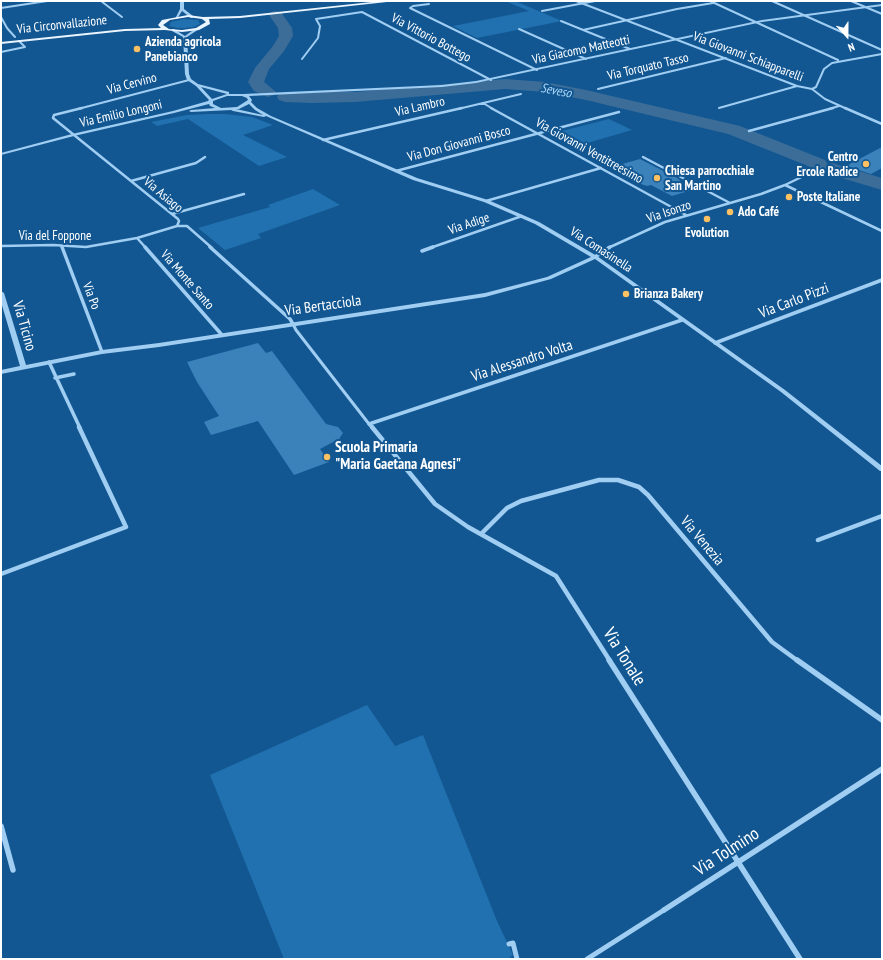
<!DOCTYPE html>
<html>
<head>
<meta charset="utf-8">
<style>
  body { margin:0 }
  #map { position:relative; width:883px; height:960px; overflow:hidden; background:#125792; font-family:"PT Sans Narrow",sans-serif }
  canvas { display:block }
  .frame { position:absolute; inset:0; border:2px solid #fff; pointer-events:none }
  .north { position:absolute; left:827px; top:16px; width:40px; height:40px; -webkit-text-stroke:3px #125792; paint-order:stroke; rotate:159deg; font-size:11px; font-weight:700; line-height:16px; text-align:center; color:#fff }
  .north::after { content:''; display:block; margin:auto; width:14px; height:18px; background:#fff; clip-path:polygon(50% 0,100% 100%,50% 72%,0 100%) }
</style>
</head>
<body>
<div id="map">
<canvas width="883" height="960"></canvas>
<div class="frame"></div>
<div class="north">N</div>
</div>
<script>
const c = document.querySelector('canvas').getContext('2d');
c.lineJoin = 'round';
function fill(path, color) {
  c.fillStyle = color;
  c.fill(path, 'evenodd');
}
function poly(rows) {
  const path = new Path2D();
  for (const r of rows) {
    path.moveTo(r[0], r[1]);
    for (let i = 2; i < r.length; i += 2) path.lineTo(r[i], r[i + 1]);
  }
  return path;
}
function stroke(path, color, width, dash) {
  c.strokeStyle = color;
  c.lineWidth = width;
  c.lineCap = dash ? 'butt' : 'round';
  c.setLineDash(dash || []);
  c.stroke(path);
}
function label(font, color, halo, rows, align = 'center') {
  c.font = font + ' "PT Sans Narrow",sans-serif';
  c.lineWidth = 4;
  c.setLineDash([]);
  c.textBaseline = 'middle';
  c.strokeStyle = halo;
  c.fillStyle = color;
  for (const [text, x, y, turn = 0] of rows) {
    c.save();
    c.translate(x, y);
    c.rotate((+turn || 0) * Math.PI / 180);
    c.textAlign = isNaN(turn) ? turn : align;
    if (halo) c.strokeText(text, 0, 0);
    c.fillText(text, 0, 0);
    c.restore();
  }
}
fill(poly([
  [505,1,515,1,562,21,477,38,453,26,529,11],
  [184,19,198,20,200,24,194,27,185,28,177,28,169,26,171,22],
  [207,114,225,114,252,117,273,125,243,135,287,157,259,166,188,119,157,126,151,122,187,115],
  [609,119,632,130,577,146,554,133],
  [313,189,340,205,258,234,261,238,225,250,198,228,270,207,268,205],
  [367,705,395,746,423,735,497,921,513,955,508,959,284,959,210,775]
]), '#2170af');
fill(poly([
  [276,11,281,12,292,28,293,36,284,51,269,69,264,82,276,92,274,95,268,97,254,91,248,82,255,68,273,46,279,36,278,28,269,15,271,12,276,11],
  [505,79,545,82,586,90,740,126,825,160,828,165,832,163,882,178,882,190,825,173,823,168,819,169,813,168,728,134,586,100,545,92,505,89,355,102,312,103,285,102,279,100,277,97,279,94,285,92,355,92,505,79]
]), '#3b6d98');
fill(poly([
  [882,147,882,168,871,174,846,166],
  [640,159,677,178,692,190,672,196,651,185,647,186,641,184,612,167],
  [258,343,266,353,272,351,326,424,338,427,343,433,339,439,320,449,329,462,294,475,258,421,211,435,204,422,219,416,197,382,187,362]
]), '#3b81ba');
stroke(poly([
  [293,324,296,330,369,424]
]), '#a0cdf2', 3);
stroke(poly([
  [509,944,513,943,517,959],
  [587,959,664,910]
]), '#a0cdf2', 5);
stroke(poly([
  [101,1,122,17],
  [576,1,797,86,812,89],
  [710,1,838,60],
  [772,1,882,50],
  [851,1,882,14],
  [429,4,413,6,410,8,537,70],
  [1,8,47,1],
  [542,11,595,1],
  [1,17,7,28,15,37],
  [561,21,630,49],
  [519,29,586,59],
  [583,30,677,9,713,3],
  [1,52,25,47,19,41],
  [302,59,318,38,320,26,316,19,362,12,491,80],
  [598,89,726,58],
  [483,103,493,109],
  [719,108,797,86],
  [78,109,189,80],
  [458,109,521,94],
  [829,109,839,106],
  [847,109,825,99,812,89,816,87,824,69,832,63,882,54]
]), '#a0cdf2', 2);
stroke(poly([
  [82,108,54,115,53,118,178,219,179,221,177,226],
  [491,108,686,215],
  [845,108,882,124],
  [749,131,833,108],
  [323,140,462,108],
  [643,157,730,203],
  [396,171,619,112],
  [131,181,196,163,205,157],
  [785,185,882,231],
  [486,201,601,168],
  [172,214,244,194],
  [137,238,146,248],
  [1,246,53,245,86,247,137,238,177,226,187,226,212,248],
  [430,248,522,216],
  [608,248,665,222,761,194,785,185,820,168]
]), '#a0cdf2', 2.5);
stroke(poly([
  [62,247,102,352],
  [145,247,222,335],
  [210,247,290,319,293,324],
  [422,251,433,247],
  [595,257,610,247],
  [715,343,882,280],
  [49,362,80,428],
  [55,378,74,374],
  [373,428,369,424,682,320]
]), '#a0cdf2', 3.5);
stroke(poly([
  [372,427,435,504,468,527,556,576,610,661],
  [481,534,507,508,521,501,599,480,618,480,639,487,648,495,772,642,798,661],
  [818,540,882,516],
  [1,574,126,527,79,427]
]), '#a0cdf2', 4.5);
stroke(poly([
  [609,660,800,959],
  [797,660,882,720],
  [1,826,13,870],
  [664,910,882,769]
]), '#a0cdf2', 5.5);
fill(poly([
  [180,1,184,1,184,9,193,16,193,18,191,18,182,11,177,19,175,19,180,9,180,1],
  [882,4,882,6,762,22,476,83,442,87,249,96,252,100,251,102,257,108,271,116,417,178,488,200,539,222,597,256,785,390,882,466,882,471,880,471,781,392,595,259,551,279,485,297,159,347,102,354,1,374,1,370,20,366,1,302,1,291,4,293,26,365,102,350,159,343,485,293,547,277,591,257,535,224,484,202,413,180,266,116,264,117,233,111,231,110,191,112,189,111,191,110,215,108,210,106,209,104,174,113,74,136,1,155,1,153,72,134,173,111,208,101,209,100,196,86,187,80,185,74,183,37,172,31,172,29,174,29,185,36,196,28,199,29,187,37,189,74,191,79,198,84,229,92,229,94,243,94,442,85,476,81,762,20,882,4],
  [201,87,227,94,212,99,201,87],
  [227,96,242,96,247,98,248,100,237,107,221,108,213,104,213,101,227,96],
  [249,104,255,110,263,115,236,109,239,109,249,104]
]), '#a0cdf2');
fill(poly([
  [381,1,396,1,240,18,209,19,210,24,199,30,182,32,165,30,125,31,1,44,1,42,125,29,161,28,158,25,162,20,188,15,203,17,240,16,381,1],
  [188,17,202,19,206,22,196,28,182,30,169,29,163,25,170,20,188,17]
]), '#ebf5ff');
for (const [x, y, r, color] of [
  [137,49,4,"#ffc161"],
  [866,164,4,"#ffc161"],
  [657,178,4,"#ffc161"],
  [789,197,4,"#ffc161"],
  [730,212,4,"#ffc161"],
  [707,219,4,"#ffc161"],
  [626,294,4,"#ffc161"],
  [327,457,4,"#ffc161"]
]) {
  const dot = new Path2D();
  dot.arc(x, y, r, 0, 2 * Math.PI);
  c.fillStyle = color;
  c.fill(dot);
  stroke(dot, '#125792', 1.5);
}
label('13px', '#fff', '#125792', [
  ["Via Circonvallazione",62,25,-6],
  ["Via Vittorio Bottego",431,38,28],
  ["Via Giacomo Matteotti",581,50,-12],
  ["Via Giovanni Schiapparelli",748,57,21],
  ["Via Torquato Tasso",648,67,-13],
  ["Via Cervino",132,84,-15],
  ["Via Lambro",420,107,-13],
  ["Via Emilio Longoni",121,114,-13],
  ["Via Don Giovanni Bosco",459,144,-15],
  ["Via Giovanni Ventitreesimo",589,151,29],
  ["Via Asiago",163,195,40],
  ["Via Isonzo",669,212,-19],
  ["Via Adige",469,224,-19],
  ["Via del Foppone",55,236],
  ["Via Comasinella",601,250,33],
  ["Via Monte Santo",187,280,49],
  ["Via Po",91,296,69]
]);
label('bold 13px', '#fff', '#125792', [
  ["Azienda agricola",145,42],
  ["Panebianco",145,57],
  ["Centro",858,157,"right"],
  ["Ercole Radice",858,172,"right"],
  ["Chiesa parrocchiale",665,171],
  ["San Martino",665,186],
  ["Poste Italiane",797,197],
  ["Ado Café",738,212],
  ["Evolution",707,233,"center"],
  ["Brianza Bakery",634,294]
], 'left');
label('italic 13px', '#acd7f9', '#125792', [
  ["Seveso",556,91,11]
]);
label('15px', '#fff', '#125792', [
  ["Via Carlo Pizzi",794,301,-21],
  ["Via Bertacciola",323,306,-8],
  ["Via Ticino",24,326,74],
  ["Via Alessandro Volta",522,361,-18],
  ["Via Venezia",702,541,50]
]);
label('bold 15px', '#fff', '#125792', [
  ["Scuola Primaria",335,448],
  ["\"Maria Gaetana Agnesi\"",335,465]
], 'left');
label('18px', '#fff', '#125792', [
  ["Via Tonale",624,657,58],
  ["Via Tolmino",727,852,-33]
]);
</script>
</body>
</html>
